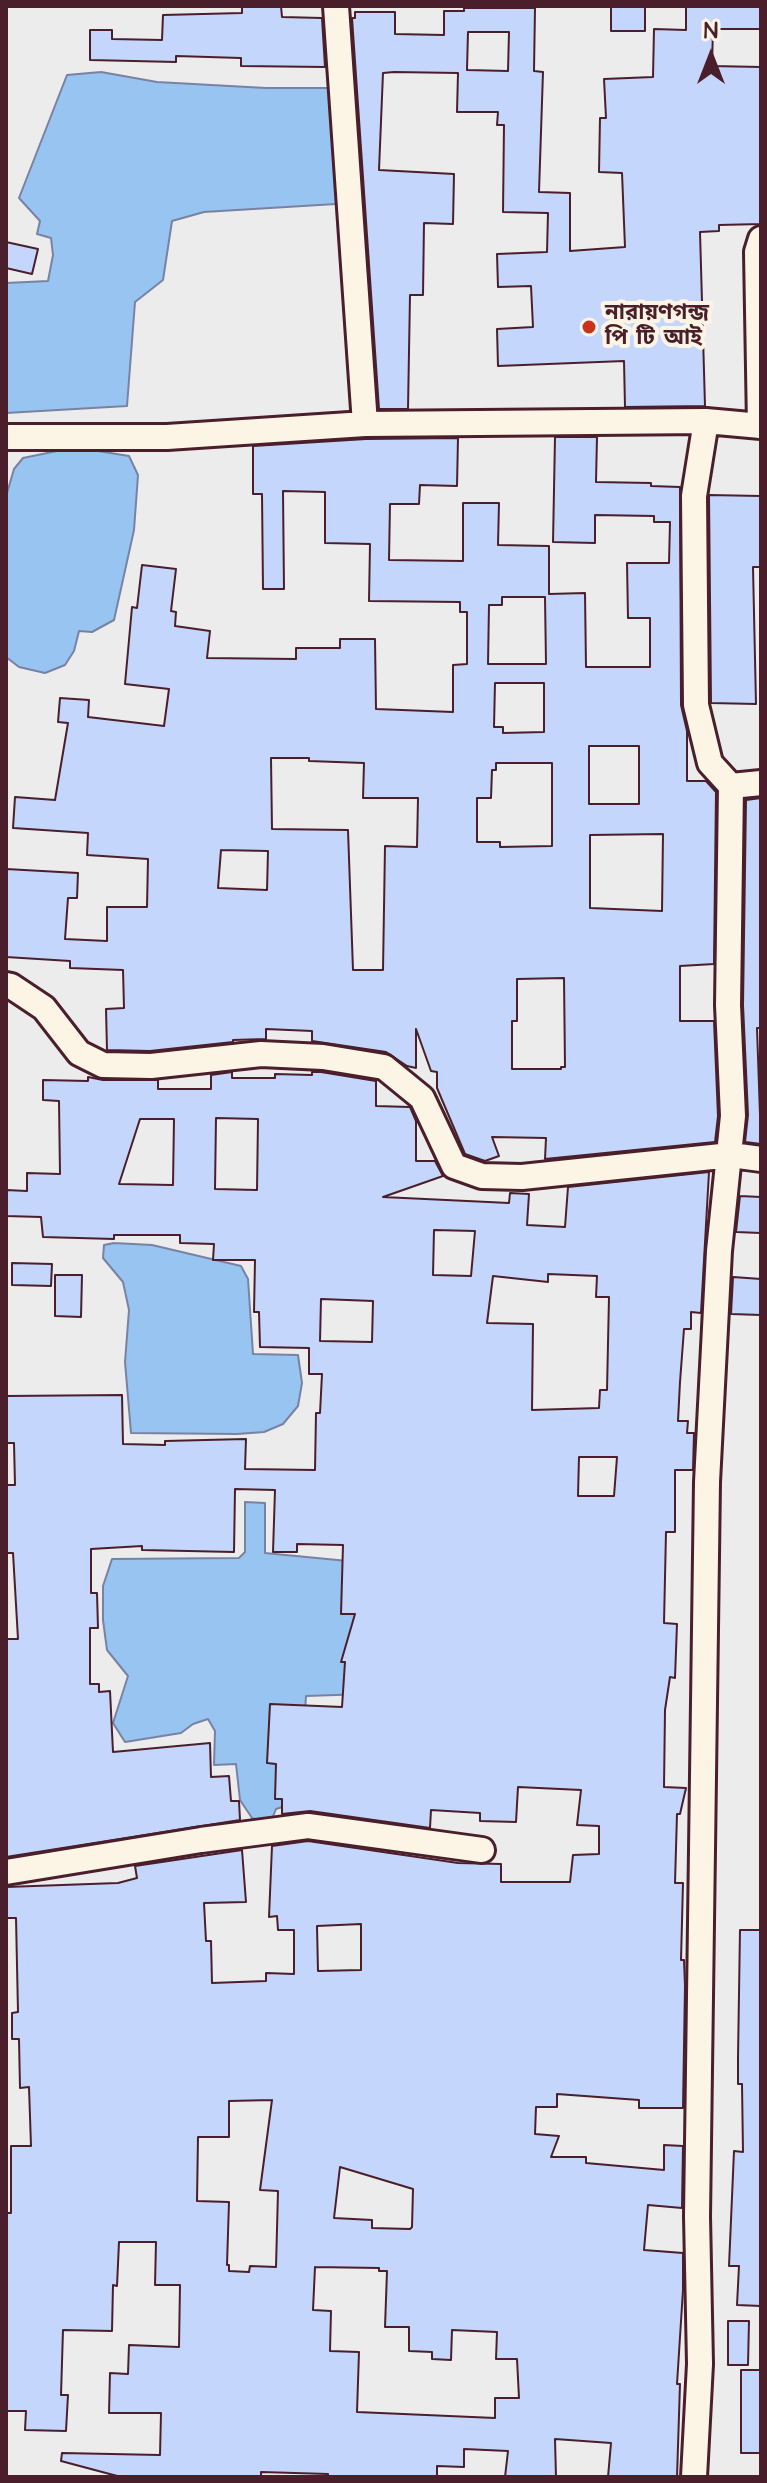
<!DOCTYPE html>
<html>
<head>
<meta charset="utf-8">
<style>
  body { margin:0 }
  #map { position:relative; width:767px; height:2483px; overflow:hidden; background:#ececec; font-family:"Architects Daughter",sans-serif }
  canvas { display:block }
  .frame { position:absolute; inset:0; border:8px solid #4a1f2b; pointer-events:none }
  .north { position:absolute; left:671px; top:16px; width:80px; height:80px; -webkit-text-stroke:6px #fcf5e5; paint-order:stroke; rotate:0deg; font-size:22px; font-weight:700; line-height:32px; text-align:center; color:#4a1f2b }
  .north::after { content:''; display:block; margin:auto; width:28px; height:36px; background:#4a1f2b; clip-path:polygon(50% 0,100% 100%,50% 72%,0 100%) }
</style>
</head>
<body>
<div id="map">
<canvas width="767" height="2483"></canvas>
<div class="frame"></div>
<div class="north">N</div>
</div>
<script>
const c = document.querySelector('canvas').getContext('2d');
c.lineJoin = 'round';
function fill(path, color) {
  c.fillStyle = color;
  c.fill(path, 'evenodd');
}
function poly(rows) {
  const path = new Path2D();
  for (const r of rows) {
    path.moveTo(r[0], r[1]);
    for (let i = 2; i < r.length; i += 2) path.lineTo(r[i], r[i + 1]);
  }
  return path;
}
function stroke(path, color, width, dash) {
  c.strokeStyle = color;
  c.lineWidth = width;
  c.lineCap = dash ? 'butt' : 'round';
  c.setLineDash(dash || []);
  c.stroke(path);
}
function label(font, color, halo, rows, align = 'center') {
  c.font = font + ' "Architects Daughter","Noto Sans Bengali",sans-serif';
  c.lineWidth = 8;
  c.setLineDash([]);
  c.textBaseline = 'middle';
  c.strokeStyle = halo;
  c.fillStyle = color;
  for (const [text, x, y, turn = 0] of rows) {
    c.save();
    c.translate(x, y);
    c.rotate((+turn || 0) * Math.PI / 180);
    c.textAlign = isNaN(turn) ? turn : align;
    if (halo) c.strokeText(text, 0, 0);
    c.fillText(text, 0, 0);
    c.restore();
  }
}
const water = poly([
  [101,72,157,82,266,88,333,88,345,170,336,204,204,212,172,221,163,280,135,302,127,406,6,413,6,283,48,281,53,255,51,238,37,234,40,221,19,198,67,75,101,72],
  [57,451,98,451,129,456,138,475,134,530,114,620,92,632,79,631,74,651,65,665,45,673,19,667,6,657,7,493,14,469,23,458,57,451],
  [114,1243,152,1245,241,1266,248,1279,253,1354,298,1355,302,1383,298,1406,283,1424,264,1432,237,1434,131,1433,125,1362,129,1310,123,1282,103,1258,104,1245,114,1243],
  [245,1502,265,1503,265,1553,358,1562,366,1694,306,1696,299,1802,276,1809,272,1819,265,1824,252,1818,240,1800,236,1764,214,1765,215,1731,208,1719,193,1724,181,1733,125,1742,113,1723,128,1676,107,1650,103,1620,103,1586,112,1559,239,1558,245,1552,245,1502]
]);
fill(water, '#98c4f1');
stroke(water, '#7982a2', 2);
const building = poly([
  [242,6,281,6,282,17,322,18,325,67,241,66,241,58,176,56,176,62,90,60,90,30,112,30,112,39,162,40,163,15,242,13,242,6],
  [611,6,645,6,645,31,611,31,611,6],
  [686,6,761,6,761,29,713,29,712,66,761,67,761,224,719,225,719,231,700,232,705,406,625,407,624,361,498,366,497,329,533,327,531,286,498,287,497,254,547,252,548,213,503,212,504,125,497,125,498,112,457,112,458,73,394,72,383,73,379,170,454,174,453,224,424,223,423,295,410,295,408,409,379,409,352,18,355,18,355,12,395,12,395,34,444,35,444,11,464,11,464,8,535,8,534,71,543,72,539,192,570,193,570,251,625,247,622,173,599,172,600,118,606,118,604,79,653,77,654,29,686,30,686,6],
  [468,32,509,32,508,71,467,70,468,32],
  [6,242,38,249,32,274,6,268,6,242],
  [555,437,597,437,596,482,651,483,651,486,680,487,681,705,687,731,687,781,706,781,716,792,714,964,680,966,680,1021,714,1021,718,1116,715,1142,545,1159,546,1138,492,1137,499,1156,485,1161,465,1154,437,1088,437,1072,431,1071,416,1029,416,1068,407,1066,386,1052,312,1041,312,1031,266,1029,266,1039,233,1040,233,1042,150,1051,107,1050,106,1009,124,1008,123,970,70,968,70,961,6,957,6,869,78,873,77,898,68,898,65,939,107,941,107,907,147,907,148,859,87,855,88,833,13,828,15,797,55,800,68,723,58,722,60,698,89,700,88,717,164,726,169,689,125,684,132,607,137,608,142,565,176,569,171,611,176,612,175,626,210,631,207,658,296,659,296,648,340,648,340,639,375,639,376,709,453,712,453,665,467,664,467,612,460,612,460,602,369,601,370,544,325,543,325,492,283,491,284,589,263,589,262,494,253,494,253,446,366,439,458,438,457,486,420,485,419,504,390,504,389,560,463,561,463,503,499,503,498,545,549,546,549,594,585,593,586,667,650,667,650,618,628,618,627,563,669,563,670,522,654,522,654,516,595,515,595,543,553,542,555,437],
  [502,597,545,597,546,664,488,664,489,605,502,605,502,597],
  [495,683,544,683,544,732,503,733,503,727,494,727,495,683],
  [589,746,639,746,639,804,589,804,589,746],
  [271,758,309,758,309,761,364,763,363,798,418,798,417,847,385,846,383,970,353,970,348,830,272,829,271,758],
  [496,763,552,763,552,846,500,847,500,842,477,842,477,798,491,798,492,770,496,770,496,763],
  [663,834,662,911,590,908,590,835,663,834],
  [221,850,268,851,267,890,218,888,221,850],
  [564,978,565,1067,561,1067,561,1069,512,1069,512,1021,517,1021,517,979,564,978],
  [709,495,761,496,761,567,753,567,756,704,711,703,709,495],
  [761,798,761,1028,757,1028,761,1144,745,1142,748,1115,743,1005,746,800,761,798],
  [232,1072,232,1078,275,1078,275,1074,312,1075,312,1072,321,1072,376,1081,376,1106,410,1107,416,1121,416,1161,435,1161,443,1176,383,1197,509,1203,510,1193,529,1194,527,1225,565,1227,568,1187,709,1172,701,1313,691,1312,691,1329,684,1329,680,1382,678,1421,688,1421,687,1433,694,1433,693,1470,675,1470,675,1532,666,1532,664,1623,677,1624,675,1678,670,1677,665,1710,664,1787,686,1788,680,1814,677,1814,675,1883,683,1883,681,1960,684,1960,685,1986,683,2108,639,2108,639,2100,557,2094,557,2107,536,2107,535,2134,559,2136,551,2157,586,2157,586,2163,664,2170,664,2145,683,2146,682,2208,648,2205,644,2250,683,2253,683,2290,677,2384,680,2384,677,2477,608,2477,611,2443,555,2439,556,2477,505,2477,508,2451,464,2449,464,2467,437,2466,437,2477,328,2477,328,2474,261,2472,261,2477,121,2477,61,2461,62,2453,160,2455,161,2413,109,2413,110,2373,128,2374,129,2345,179,2347,180,2285,155,2285,156,2242,119,2242,117,2286,113,2285,112,2331,63,2330,61,2395,68,2395,66,2431,25,2430,26,2411,6,2411,6,2213,11,2213,11,2146,31,2146,29,2087,20,2088,19,2039,12,2039,12,2013,18,2012,16,1918,6,1918,6,1887,118,1883,137,1878,135,1866,242,1850,246,1902,204,1903,206,1941,211,1941,212,1983,266,1981,266,1973,294,1974,294,1930,278,1930,277,1916,269,1917,272,1846,308,1841,458,1863,501,1864,501,1882,570,1882,573,1855,599,1854,599,1826,577,1825,581,1790,518,1787,516,1822,480,1821,480,1813,431,1810,430,1828,310,1811,282,1814,282,1799,275,1799,276,1764,267,1763,270,1704,342,1707,345,1662,341,1662,355,1614,341,1614,343,1545,297,1544,297,1552,273,1552,275,1490,235,1489,234,1552,142,1550,142,1546,91,1549,91,1593,97,1593,98,1628,90,1628,90,1684,99,1684,99,1692,110,1691,113,1752,210,1743,211,1777,229,1776,231,1801,239,1801,240,1820,6,1857,6,1639,18,1639,13,1553,6,1553,6,1485,15,1485,14,1443,6,1443,6,1396,122,1395,123,1444,165,1445,165,1441,246,1439,245,1469,315,1470,316,1413,320,1413,322,1374,309,1374,309,1348,260,1347,259,1312,254,1312,255,1260,213,1260,214,1244,180,1243,180,1235,114,1235,114,1239,43,1237,41,1217,6,1216,6,1190,27,1191,27,1173,60,1174,59,1101,43,1100,43,1080,88,1081,88,1077,103,1080,158,1080,158,1089,211,1089,211,1075,232,1072],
  [216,1118,258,1119,257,1190,215,1189,216,1118],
  [140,1119,174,1119,173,1185,119,1184,140,1119],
  [434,1230,475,1231,471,1276,433,1275,434,1230],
  [548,1274,597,1276,596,1297,609,1297,607,1390,600,1390,599,1408,532,1410,533,1324,487,1323,493,1276,548,1282,548,1274],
  [321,1299,373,1301,372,1342,320,1341,321,1299],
  [579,1457,617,1457,614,1496,578,1496,579,1457],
  [361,1924,361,1970,318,1971,317,1926,361,1924],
  [272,2100,260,2190,278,2191,276,2267,250,2266,249,2272,229,2271,229,2265,227,2265,229,2202,197,2201,198,2137,229,2137,229,2101,272,2100],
  [340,2167,413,2189,412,2227,410,2229,372,2228,372,2220,334,2218,340,2167],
  [315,2267,379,2268,379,2271,387,2271,385,2327,409,2327,409,2351,432,2352,432,2359,451,2360,452,2330,497,2332,496,2359,517,2359,519,2398,495,2398,495,2418,357,2412,359,2352,330,2351,331,2311,313,2310,315,2267],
  [740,1196,761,1197,761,1233,736,1232,740,1196],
  [12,1263,52,1264,51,1286,12,1285,12,1263],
  [55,1275,82,1275,81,1317,55,1316,55,1275],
  [733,1277,761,1279,761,1315,731,1314,733,1277],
  [740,1930,761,1930,761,2306,737,2305,739,2266,729,2266,734,2151,743,2152,742,2084,738,2084,738,2057,740,1930],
  [728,2321,749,2321,748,2365,728,2365,728,2321],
  [741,2370,761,2370,761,2453,741,2453,741,2370]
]);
fill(building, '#c5d6fc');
stroke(building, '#4a1f2b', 2);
const minor = poly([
  [336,6,365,424],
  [760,426,757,252,761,239],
  [6,437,167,437,365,424,706,421,761,426],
  [731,786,761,783],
  [6,985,11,986,44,1008,79,1053,103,1065,151,1066,261,1054,323,1057,384,1067,422,1098,454,1166,482,1176,522,1177,731,1155,761,1159],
  [6,1872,201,1840,308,1826,482,1850],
  [694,2477,700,2364,697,2216,707,1482,719,1251,733,1116,728,1005,731,786,710,763,696,705,694,496,706,421]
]);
stroke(minor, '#4a1f2b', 30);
stroke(minor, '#fcf5e5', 24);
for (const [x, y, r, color] of [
  [589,327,8,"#c8321e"]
]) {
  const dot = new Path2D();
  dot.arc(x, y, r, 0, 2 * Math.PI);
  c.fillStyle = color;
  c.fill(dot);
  stroke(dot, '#fcf5e5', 3);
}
label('bold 22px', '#4a1f2b', '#fcf5e5', [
  ["নারায়ণগন্জ",605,314],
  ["পি টি আই",605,339]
], 'left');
</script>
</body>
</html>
